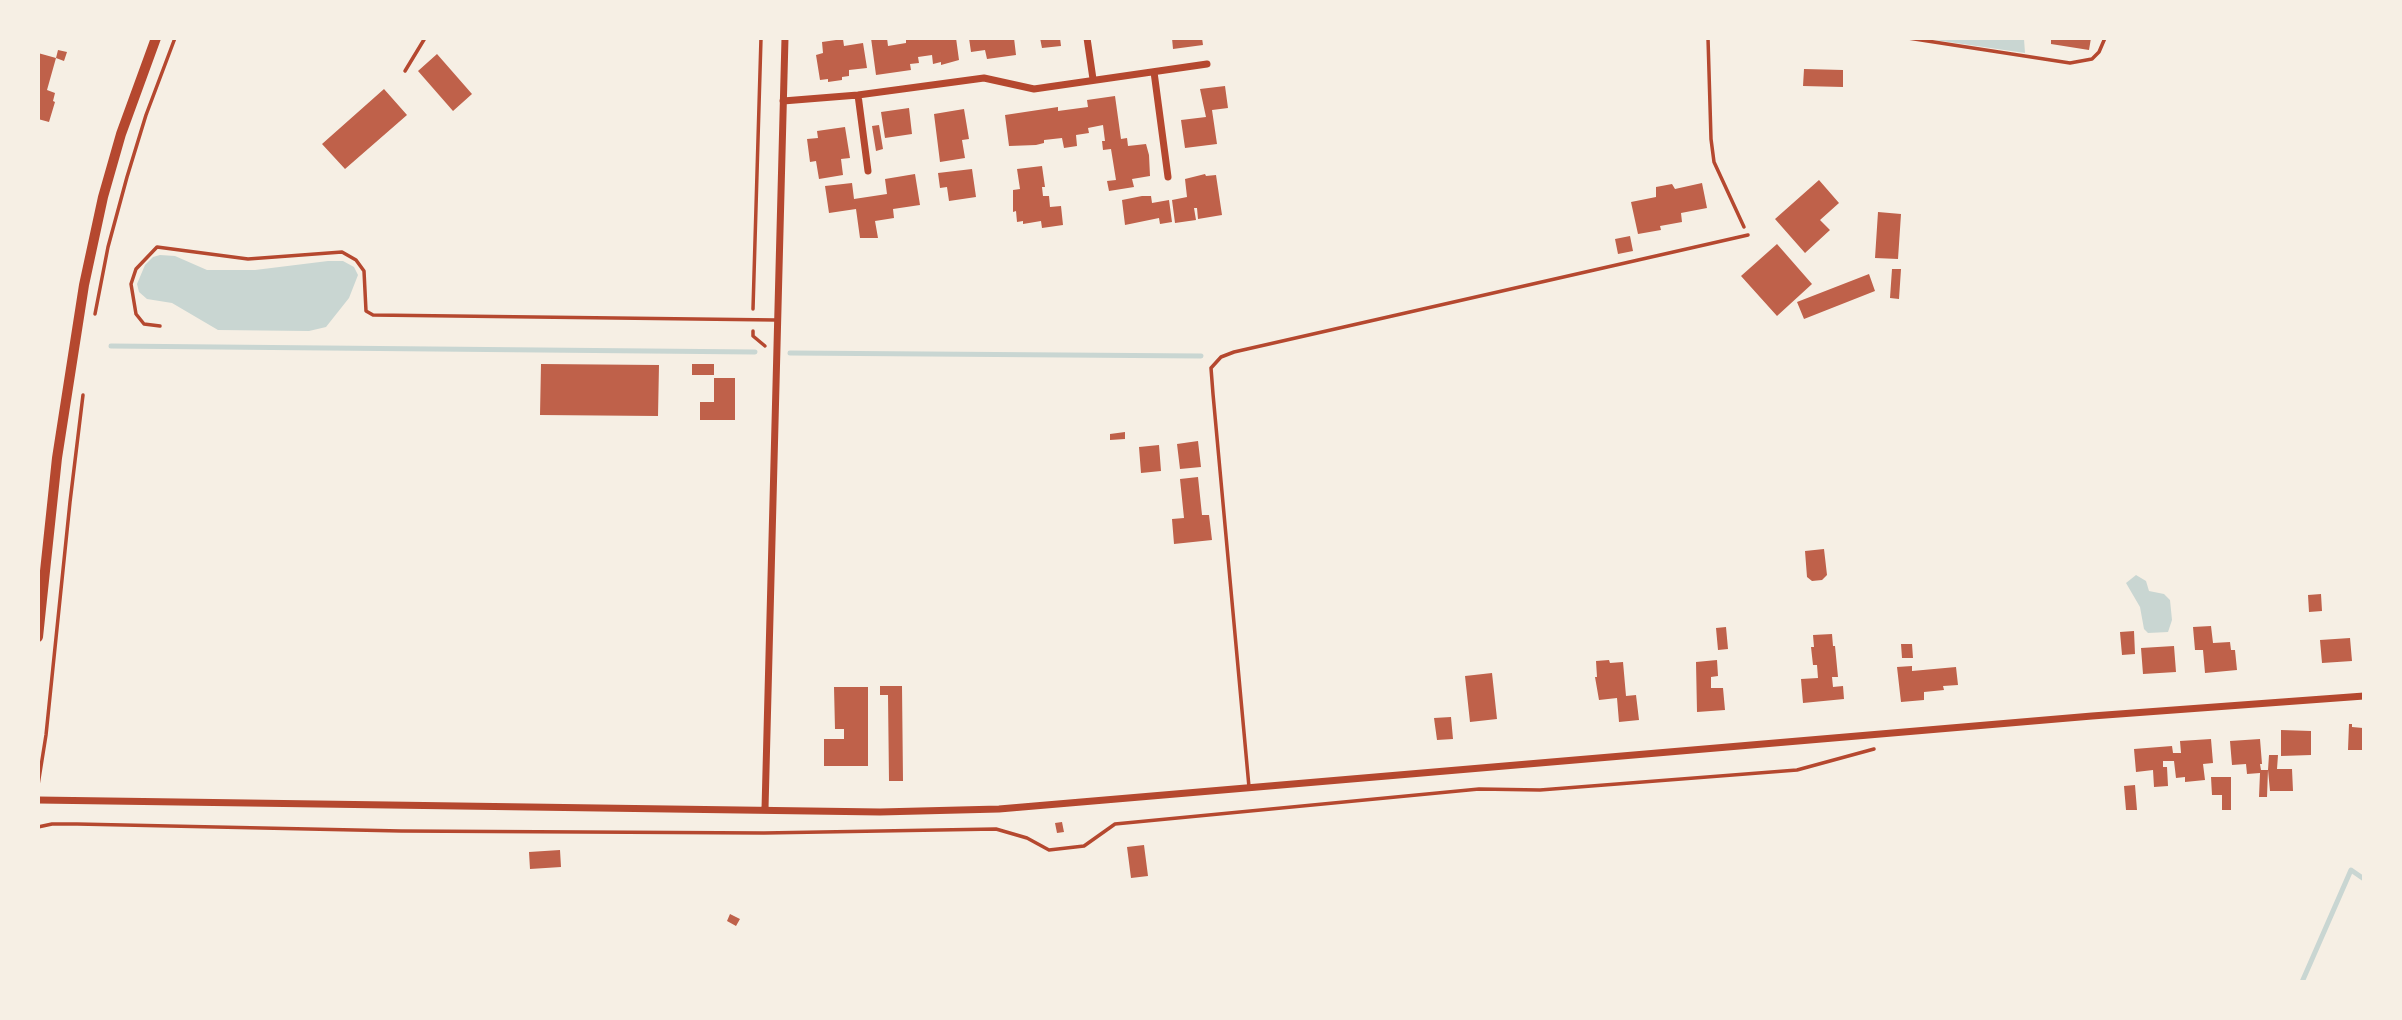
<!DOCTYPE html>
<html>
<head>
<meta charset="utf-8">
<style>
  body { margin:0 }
  #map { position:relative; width:2402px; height:1020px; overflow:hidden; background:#f6efe4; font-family:"Titillium Web",sans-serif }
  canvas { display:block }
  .frame { position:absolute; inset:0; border:40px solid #f6efe4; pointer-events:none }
</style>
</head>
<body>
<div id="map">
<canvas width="2402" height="1020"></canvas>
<div class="frame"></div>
</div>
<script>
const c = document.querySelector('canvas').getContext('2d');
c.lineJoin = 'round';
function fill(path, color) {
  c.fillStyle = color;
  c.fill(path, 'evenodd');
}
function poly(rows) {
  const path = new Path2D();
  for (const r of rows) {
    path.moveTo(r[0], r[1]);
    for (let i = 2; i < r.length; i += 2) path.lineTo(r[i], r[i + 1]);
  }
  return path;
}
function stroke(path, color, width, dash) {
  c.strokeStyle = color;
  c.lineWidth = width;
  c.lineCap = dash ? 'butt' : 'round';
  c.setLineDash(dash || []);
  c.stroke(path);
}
fill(poly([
  [1928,39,2024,39,2025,53],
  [160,255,175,256,207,270,255,270,328,261,343,261,354,267,358,275,349,298,326,327,309,331,218,330,172,303,147,299,139,292,137,284,145,265,153,257],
  [2136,575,2146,581,2149,591,2164,594,2170,600,2172,620,2168,632,2148,633,2144,629,2140,607,2126,583]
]), '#c9d6d2');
stroke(poly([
  [111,346,755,352],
  [790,353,1201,356],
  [2302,982,2351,870,2364,879]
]), '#c9d6d2', 5);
fill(poly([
  [871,38,887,38,888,46,906,43,906,40,914,38,956,38,959,60,941,65,941,62,933,64,932,55,918,57,919,63,910,64,911,70,876,75],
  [969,38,1014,38,1016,55,987,59,985,50,971,52],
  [1040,38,1060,38,1061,46,1042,48],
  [1172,38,1202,38,1203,45,1173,49],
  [2051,38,2091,38,2089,50,2051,44],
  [843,39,844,46,863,43,867,68,849,70,849,76,842,77,842,80,828,82,828,79,820,80,816,55,823,53,822,42],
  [58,50,67,52,64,61,56,58],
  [38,53,56,58,47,90,55,93,53,101,55,102,49,122,38,119],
  [437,54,472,94,453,111,418,71],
  [1804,69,1843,70,1843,87,1803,86],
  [1225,86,1228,108,1212,110,1217,144,1185,148,1181,120,1206,117,1200,89],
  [384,89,407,115,345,169,322,144],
  [1115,96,1121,139,1127,138,1128,146,1146,144,1149,155,1150,176,1132,179,1134,187,1109,191,1107,181,1116,180,1111,149,1103,150,1102,141,1105,141,1103,125,1088,128,1089,133,1076,135,1077,146,1064,148,1062,138,1044,140,1044,143,1036,145,1009,146,1005,115,1058,107,1058,111,1088,107,1087,100],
  [909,108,912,134,885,138,881,112],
  [964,109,969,139,962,140,965,158,940,162,934,114],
  [879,125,883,149,876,151,872,126],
  [845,127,850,158,841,159,843,175,819,179,816,161,810,162,807,139,818,138,817,131],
  [1042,166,1045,187,1042,187,1043,196,1049,196,1050,207,1061,206,1063,225,1042,228,1041,221,1023,224,1023,221,1017,222,1016,211,1013,212,1013,190,1020,189,1017,169],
  [972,169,976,197,949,201,947,187,940,188,938,173],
  [915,174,920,205,893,209,894,218,875,221,878,238,860,238,856,209,829,213,825,186,852,183,854,199,887,194,885,179],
  [1205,174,1206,176,1216,175,1222,215,1198,219,1197,208,1194,208,1196,220,1175,223,1172,200,1187,197,1185,179],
  [1819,180,1839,203,1820,220,1830,230,1805,253,1775,219],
  [1702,183,1707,208,1681,213,1682,222,1660,226,1661,230,1638,234,1631,202,1656,197,1656,187,1672,184,1675,189],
  [1142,196,1151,196,1152,203,1169,200,1172,222,1160,224,1159,218,1125,225,1122,200],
  [1878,212,1901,214,1898,259,1875,258],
  [1630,236,1633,251,1618,254,1615,239],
  [1777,244,1812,284,1777,316,1741,276],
  [1892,269,1901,269,1899,299,1890,298],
  [1869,274,1875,291,1804,319,1797,302],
  [541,364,659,365,658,416,540,415],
  [692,364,714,364,714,375,692,375],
  [714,378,735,378,735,420,700,420,700,402,714,402],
  [1125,432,1125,439,1110,440,1110,434],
  [1198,441,1201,467,1180,469,1177,444],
  [1159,445,1161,471,1141,473,1139,447],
  [1198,477,1202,515,1209,515,1212,540,1174,544,1172,519,1184,518,1180,479],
  [1824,549,1827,575,1822,580,1812,581,1807,577,1805,551],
  [2321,594,2322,611,2309,612,2308,595],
  [2211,626,2213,643,2230,642,2231,650,2235,650,2237,670,2205,673,2203,650,2195,650,2193,627],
  [1726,627,1728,649,1718,650,1716,628],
  [2134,631,2135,654,2122,655,2120,632],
  [1832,634,1833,646,1835,646,1838,677,1832,677,1833,687,1843,686,1844,699,1803,703,1801,679,1818,678,1817,665,1813,665,1811,647,1814,647,1813,635],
  [2350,638,2352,661,2322,663,2320,640],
  [1901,644,1912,644,1913,658,1902,658],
  [2174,646,2176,672,2143,674,2141,648],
  [1609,660,1610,663,1623,662,1626,696,1636,695,1639,720,1619,722,1617,698,1599,700,1595,677,1597,677,1596,661],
  [1717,660,1718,676,1711,677,1711,688,1723,688,1725,710,1697,712,1696,662],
  [1912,666,1912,671,1956,667,1958,685,1943,686,1944,690,1924,692,1924,700,1901,702,1897,667],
  [1492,673,1497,719,1470,722,1465,676],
  [880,686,902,686,903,781,889,781,888,695,880,695],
  [834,687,868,687,868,766,824,766,824,739,844,739,844,729,835,729],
  [1451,717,1453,739,1437,740,1434,718],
  [2349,724,2352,724,2352,727,2363,728,2363,750,2348,750],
  [2281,730,2311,731,2311,755,2281,756],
  [2211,739,2213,763,2203,764,2205,780,2185,782,2185,777,2176,778,2174,761,2163,761,2163,767,2167,767,2168,786,2154,787,2153,770,2136,772,2134,749,2172,746,2173,753,2181,753,2180,741],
  [2260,739,2262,764,2260,764,2261,770,2268,770,2269,755,2278,755,2277,769,2292,769,2293,791,2270,791,2268,770,2267,797,2259,797,2260,773,2247,774,2246,764,2232,765,2230,741],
  [2211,777,2231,777,2231,810,2222,810,2222,795,2212,795],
  [2135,785,2137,810,2126,810,2124,786],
  [1062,822,1064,832,1057,833,1055,823],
  [1144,845,1148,876,1131,878,1127,847],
  [560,850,561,867,530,869,529,852],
  [730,914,740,919,736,926,727,921]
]), '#bf614a');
stroke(poly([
  [1708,38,1711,139,1714,162,1744,227],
  [1908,38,2070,63,2092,59,2099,52,2105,38],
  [753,309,761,38],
  [95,314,108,247,127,177,146,115,175,38],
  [753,331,753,336,765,346],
  [38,785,46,735,70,502,83,395],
  [38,827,52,824,77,824,401,831,764,833,996,829,1027,838,1049,850,1084,846,1115,824,1479,789,1540,790,1797,770,1874,749]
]), '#b5482f', 3.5);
stroke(poly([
  [405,71,425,38],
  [160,326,144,324,136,314,131,284,136,269,157,247,248,259,342,252,356,260,364,271,366,311,373,315,776,320],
  [1249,787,1213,394,1211,368,1221,357,1234,352,1748,235]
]), '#b5482f', 3.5);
stroke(poly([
  [1087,38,1093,79],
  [1154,72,1168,177],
  [858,95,868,171],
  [783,101,858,95,984,78,1034,89,1207,64],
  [38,800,880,812,999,809,2092,716,2364,696],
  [765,809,785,38]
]), '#b5482f', 7);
stroke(poly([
  [38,637,57,458,84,285,103,197,121,134,156,38]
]), '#b5482f', 10);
</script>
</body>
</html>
